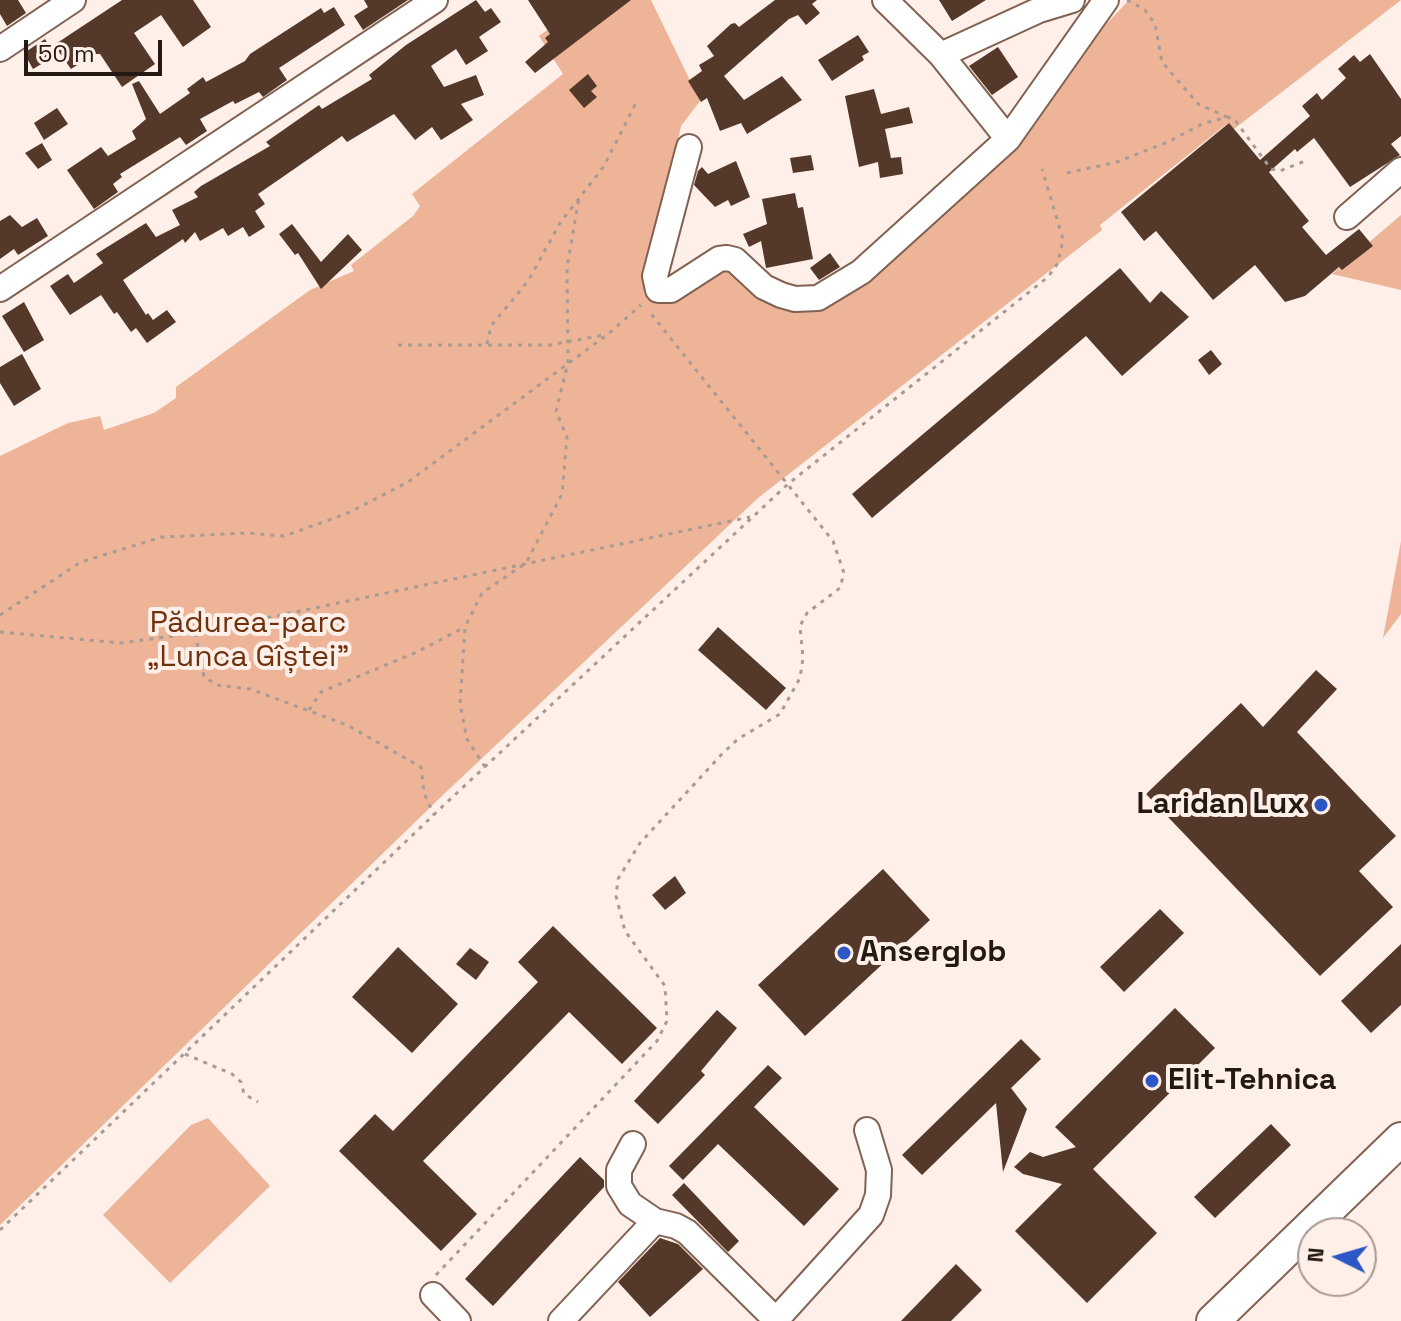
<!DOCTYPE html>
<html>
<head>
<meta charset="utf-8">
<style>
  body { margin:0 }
  #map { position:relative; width:1401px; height:1321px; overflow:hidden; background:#feefe8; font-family:"Space Grotesk",sans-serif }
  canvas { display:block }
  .north { position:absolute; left:1297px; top:1217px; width:80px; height:80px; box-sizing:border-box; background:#feefe8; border:2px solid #a79993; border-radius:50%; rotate:275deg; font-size:22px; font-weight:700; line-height:32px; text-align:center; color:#251913 }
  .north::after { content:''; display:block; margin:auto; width:28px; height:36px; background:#2e57c6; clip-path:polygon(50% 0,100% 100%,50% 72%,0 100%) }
  .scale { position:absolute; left:24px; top:40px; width:138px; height:36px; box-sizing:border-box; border:4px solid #251913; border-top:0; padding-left:10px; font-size:24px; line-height:28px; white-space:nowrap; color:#251913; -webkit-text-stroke:6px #feefe8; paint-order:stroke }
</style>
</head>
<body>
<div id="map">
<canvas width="1401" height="1321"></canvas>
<div class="north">N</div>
<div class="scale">50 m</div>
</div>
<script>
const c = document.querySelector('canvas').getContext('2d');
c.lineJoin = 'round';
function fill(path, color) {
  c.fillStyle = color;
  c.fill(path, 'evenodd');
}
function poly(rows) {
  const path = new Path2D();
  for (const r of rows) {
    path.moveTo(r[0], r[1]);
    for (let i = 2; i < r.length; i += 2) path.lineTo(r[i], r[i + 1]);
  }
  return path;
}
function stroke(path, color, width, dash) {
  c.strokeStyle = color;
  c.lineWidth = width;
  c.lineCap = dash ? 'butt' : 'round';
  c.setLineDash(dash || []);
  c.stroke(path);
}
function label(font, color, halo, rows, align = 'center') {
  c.font = font + ' "Space Grotesk",sans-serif';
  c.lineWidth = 8;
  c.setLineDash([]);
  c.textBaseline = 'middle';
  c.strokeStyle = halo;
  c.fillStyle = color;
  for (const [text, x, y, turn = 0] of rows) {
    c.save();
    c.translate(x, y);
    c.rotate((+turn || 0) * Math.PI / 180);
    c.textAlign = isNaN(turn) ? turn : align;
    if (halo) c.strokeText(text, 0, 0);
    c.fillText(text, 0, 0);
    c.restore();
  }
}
fill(poly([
  [589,0,651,0,700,101,681,126,644,294,661,303,720,264,788,305,816,311,1001,146,1073,59,1129,0,1401,0,1234,129,1228,123,1100,225,1102,230,758,498,444,794,0,1225,0,456,68,423,100,416,104,430,154,413,176,398,176,387,310,290,354,271,351,265,413,216,420,206,412,194,563,74,539,36],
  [1401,215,1401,290,1332,274],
  [1401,541,1401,614,1383,638],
  [208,1118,270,1186,170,1283,103,1215,191,1125]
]), '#edb498');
fill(poly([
  [0,0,18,0,26,13,7,26,0,14],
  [122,0,193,0,211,27,183,47,161,15,134,33,155,64,122,87,100,54,94,54,71,69,54,45],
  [364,0,408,0,363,30,354,16,368,7],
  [476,0,485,12,491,8,501,22,479,37,488,51,466,65,456,49,431,66,444,87,476,75,484,95,461,104,473,120,441,140,432,127,415,140,394,114,347,142,342,136,258,194,265,204,255,211,265,227,249,237,243,227,228,236,223,228,200,241,195,232,185,243,183,239,123,280,146,315,148,313,153,320,167,310,176,322,147,343,136,328,131,332,117,312,114,314,101,295,70,315,50,286,68,274,74,283,103,263,96,254,146,223,156,237,180,225,172,210,198,197,194,192,201,186,270,146,266,142,319,105,322,109,372,79,369,75,406,45],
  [528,0,631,0,535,73,525,62,548,42,545,38,550,34],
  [775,0,817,0,812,4,820,13,806,25,798,15,789,19,724,76,744,100,782,76,802,100,747,134,741,123,720,131,707,98,701,102,688,81,702,71,699,65,714,56,707,46,731,24,735,23,739,27],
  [939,0,986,0,952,21],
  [334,7,345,25,279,68,287,80,263,97,259,92,235,104,233,101,200,119,207,131,186,145,180,137,120,174,122,177,113,184,118,192,94,209,67,170,101,147,108,156,136,139,132,131,146,119,132,84,139,81,160,114,190,93,187,89,203,77,206,82,245,61,250,54,321,8,324,13],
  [858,35,869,52,862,56,864,60,832,81,818,60],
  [45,39,55,56,33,69,24,53],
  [998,47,1018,77,992,95,969,66],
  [1370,54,1401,99,1401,136,1391,144,1400,155,1350,187,1314,138,1297,152,1295,149,1269,172,1309,221,1302,227,1326,255,1359,229,1373,246,1342,270,1339,267,1305,296,1285,302,1255,265,1213,300,1156,231,1144,241,1121,212,1229,123,1260,160,1310,116,1302,106,1317,93,1322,100,1346,78,1338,69,1354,55,1360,62],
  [588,74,597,86,591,91,597,97,584,108,569,90],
  [874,89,881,114,909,107,913,123,885,129,891,158,901,157,903,174,880,178,878,162,859,167,845,96],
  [57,108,68,124,44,140,34,123],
  [42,143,52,160,38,169,25,153],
  [811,155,814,170,793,173,790,158],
  [736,161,750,197,731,206,728,200,715,207,694,185,698,171,702,167,708,174],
  [795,193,798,208,803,207,813,259,766,268,761,241,749,247,743,234,767,224,762,199],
  [10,215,22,227,37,218,48,236,18,255,14,249,0,259,0,221],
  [292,224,321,262,348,234,362,250,321,289,298,253,295,255,279,234],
  [830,253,840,267,819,280,810,268],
  [1120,268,1150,303,1161,291,1189,317,1122,376,1086,336,872,518,852,494],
  [24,302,44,340,24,352,2,316],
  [1211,350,1222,364,1209,375,1198,360],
  [22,354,41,389,14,406,0,383,0,367],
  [718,627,786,688,766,710,698,650],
  [1316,670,1337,689,1297,732,1396,836,1359,871,1393,907,1320,976,1146,794,1241,703,1263,727],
  [883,869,930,920,805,1036,758,985],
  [675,876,686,893,665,910,652,895],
  [1160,909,1184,933,1124,992,1100,967],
  [553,926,657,1028,622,1064,569,1012,423,1161,477,1214,441,1251,339,1151,375,1114,393,1131,538,982,518,962],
  [1401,944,1401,1005,1371,1033,1341,1001],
  [398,947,458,1004,412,1053,352,997],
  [470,948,489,962,476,980,456,964],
  [1175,1008,1215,1048,1093,1169,1157,1233,1087,1303,1015,1231,1062,1184,1023,1174,1014,1167,1030,1152,1043,1157,1076,1147,1055,1127],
  [717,1010,737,1028,701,1071,705,1075,658,1124,634,1101],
  [1021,1039,1041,1059,1011,1088,1027,1109,1003,1172,996,1103,922,1175,902,1155],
  [768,1065,782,1078,754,1107,839,1189,804,1226,718,1144,683,1180,669,1166],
  [1271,1124,1291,1145,1215,1218,1194,1197],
  [580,1157,604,1180,604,1187,493,1306,465,1279],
  [684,1183,739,1241,728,1252,672,1195],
  [660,1238,678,1244,703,1269,650,1317,618,1282],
  [956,1264,982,1290,951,1321,901,1321]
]), '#54382a');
const minor = poly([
  [885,0,941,55,1008,139],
  [0,49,73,0],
  [941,55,1039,10,1072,0],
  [689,147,655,276,658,290,671,290,719,259,727,258,735,260,764,287,781,295,795,299,818,298,861,272,1008,139,1106,0],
  [1347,217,1401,170],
  [0,289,435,0],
  [633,1144,619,1170,619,1186,630,1204,655,1221,676,1226,687,1232,777,1321],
  [433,1295,458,1321],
  [776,1320,871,1215,878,1195,879,1170,867,1130],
  [561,1321,655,1221]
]);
const major = poly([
  [1213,1321,1401,1139]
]);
stroke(minor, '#806152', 28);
stroke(major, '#806152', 36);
stroke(poly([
  [1127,0,1145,10,1155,24,1162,62,1198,104,1227,117],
  [1067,173,1117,162,1170,141,1202,124,1227,117,1234,119,1271,169,1280,171,1305,161],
  [487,344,491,326,528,281,560,223,604,166,636,103],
  [398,345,550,345,604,335],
  [0,615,81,562,162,537,247,533,284,536,346,514,408,482,608,334,641,305],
  [0,632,121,643,195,633,750,517],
  [195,633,204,676,216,685,250,689,347,725,421,767,424,793,434,815],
  [309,710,321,692,417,652,465,627],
  [485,767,467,739,460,704,465,627,482,593,526,563,562,494,567,437,556,411,568,363,567,267,579,198],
  [185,1054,232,1074,241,1082,244,1094,258,1102],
  [0,1230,444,805,788,484,1048,277,1058,263,1063,239,1042,169],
  [436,1275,657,1041,667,1021,665,986,625,931,616,896,618,879,640,843,722,754,738,739,780,714,800,678,803,658,800,626,807,613,840,588,844,573,833,541,648,310]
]), '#a99b94', 3, [4, 6]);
stroke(minor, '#fff', 24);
stroke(major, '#fff', 32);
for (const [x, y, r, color] of [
  [1321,805,8,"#2e57c6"],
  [844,953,8,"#2e57c6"],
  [1152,1081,8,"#2e57c6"]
]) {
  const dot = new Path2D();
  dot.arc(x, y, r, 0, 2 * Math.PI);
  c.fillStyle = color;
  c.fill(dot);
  stroke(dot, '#feefe8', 3);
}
label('30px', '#70320c', '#feefe8', [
  ["Pădurea-parc",248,624],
  ["„Lunca Gîștei”",248,658]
]);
label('bold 30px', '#251913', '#feefe8', [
  ["Laridan Lux",1305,805,"right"],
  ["Anserglob",860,953],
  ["Elit-Tehnica",1168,1081]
], 'left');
</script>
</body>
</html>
